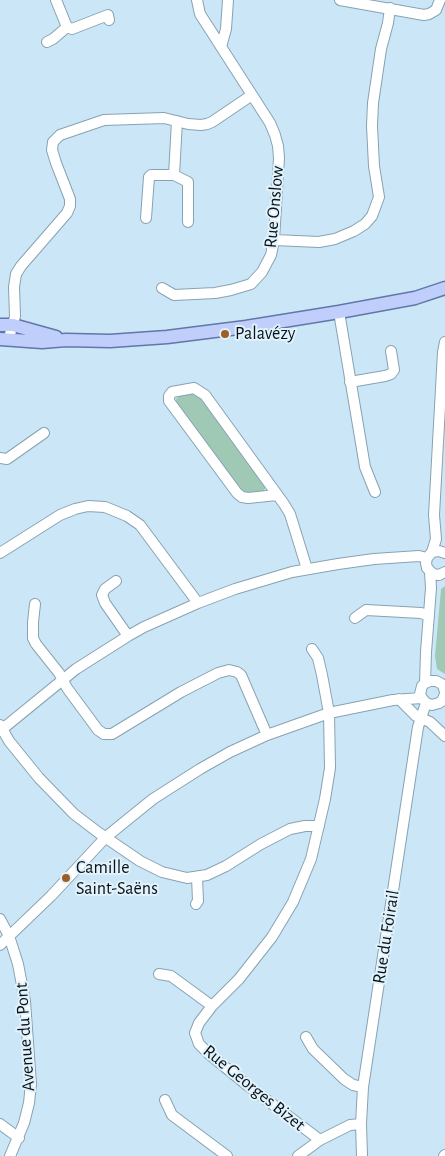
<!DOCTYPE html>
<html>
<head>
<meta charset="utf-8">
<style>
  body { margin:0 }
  canvas { display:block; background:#cbe7f7 }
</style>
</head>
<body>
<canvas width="445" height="1156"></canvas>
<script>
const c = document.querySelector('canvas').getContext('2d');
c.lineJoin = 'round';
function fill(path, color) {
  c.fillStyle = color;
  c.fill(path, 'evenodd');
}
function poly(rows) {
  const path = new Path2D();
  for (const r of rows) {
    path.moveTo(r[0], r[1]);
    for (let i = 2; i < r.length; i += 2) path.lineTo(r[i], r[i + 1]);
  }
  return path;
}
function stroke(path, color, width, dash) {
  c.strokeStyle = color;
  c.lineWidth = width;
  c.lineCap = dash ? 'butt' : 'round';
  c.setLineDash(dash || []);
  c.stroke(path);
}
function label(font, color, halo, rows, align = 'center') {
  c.font = font + ' "Alegreya Sans",sans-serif';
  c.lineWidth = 4;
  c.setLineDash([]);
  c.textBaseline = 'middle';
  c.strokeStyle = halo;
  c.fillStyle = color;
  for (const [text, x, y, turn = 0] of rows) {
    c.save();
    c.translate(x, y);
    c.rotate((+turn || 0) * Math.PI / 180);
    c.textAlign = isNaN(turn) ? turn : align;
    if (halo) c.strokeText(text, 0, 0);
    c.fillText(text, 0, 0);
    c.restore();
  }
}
fill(poly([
  [193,393,201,398,265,485,265,489,262,492,249,494,244,493,241,490,176,404,176,399,179,396],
  [445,586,445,674,437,669,435,656,441,589]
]), '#9fc9b5');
const minor = poly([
  [56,0,67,27,72,29,108,15,109,20],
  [340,0,424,15,429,14,436,10,440,0],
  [47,42,53,39,67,27],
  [221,47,226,29,228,0],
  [177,121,174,175,188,182,188,222],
  [146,218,149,177,151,175,174,175],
  [274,240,319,242,335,239,354,231,365,224,372,216,379,197,374,166,372,126,373,103,381,49,388,23,390,8],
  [162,288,174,295,215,293,231,290,251,284,262,272,271,255,274,240,279,158,278,146,275,135,270,123,200,14,197,0],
  [339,312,365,467,375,492],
  [8,340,13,325,15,316,14,287,16,274,21,266,67,213,70,206,70,199,56,163,52,150,53,142,60,135,104,120,164,118,188,124,201,125,207,124,212,122,252,95],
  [350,382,385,376,391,374,394,370,391,351],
  [0,458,7,459,44,433],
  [277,495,248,498,242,497,237,493,169,401,169,396,172,392,194,388,205,395,284,504,290,514,307,569],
  [432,552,436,539,434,515,443,352,445,342],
  [0,553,60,515,75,509,88,506,105,507,127,516,140,525,198,603],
  [445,553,439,551,432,552,427,558,426,563,427,568,433,574,439,575,445,572],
  [116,581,105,589,102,595,105,603,128,636],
  [35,604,33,622,33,638,36,644,59,673,67,688,98,730,104,734,112,734,181,692,218,673,229,670,237,672,241,675,267,735],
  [355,618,366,610,421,613,429,616],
  [312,649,318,658,322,675,329,713,330,768,325,799,311,859,293,902,272,937,239,979,212,1006,199,1023,195,1033,199,1044,209,1054,247,1085,320,1140],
  [425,683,426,652,431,588,430,572],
  [445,692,443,685,440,683,436,681,430,681,425,683,422,686,420,694,422,698,426,703,432,705,439,703,442,701,445,694],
  [399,699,416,716,430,722,445,736],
  [0,725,9,741,39,778,74,814,99,833,140,861,162,872,187,878,207,875,226,866,261,844,290,829,305,826,319,826],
  [0,731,76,669,128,636,144,627,198,603,235,589,292,572,338,564,374,559,419,556,427,558],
  [196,904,198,901,197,877],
  [0,919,9,936,18,964,25,1001,31,1084,29,1103,24,1123,10,1156],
  [0,945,51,896,106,837,153,799,200,769,230,752,267,735,329,713,393,700,422,698],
  [159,974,171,976,212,1006],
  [306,1037,313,1049,344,1079,353,1085,363,1087],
  [165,1100,172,1115,227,1156],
  [0,1124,19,1138],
  [298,1156,320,1140,350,1125,361,1124],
  [362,1156,361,1124,363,1087,418,727,426,703],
  [444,1156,445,1155]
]);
const major = poly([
  [0,325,13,325,56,337],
  [0,339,42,342,66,340,110,341,167,337,246,327,339,312,415,298,445,288]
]);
stroke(minor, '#88a2b2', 12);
stroke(major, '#6376a8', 15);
stroke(minor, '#fff', 10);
stroke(major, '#bfcefa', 12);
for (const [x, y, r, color] of [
  [225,334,5,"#9d5f25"],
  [66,878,5,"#9d5f25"]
]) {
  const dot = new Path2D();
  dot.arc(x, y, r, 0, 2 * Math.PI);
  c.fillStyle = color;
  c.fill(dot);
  stroke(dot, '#e1f2fc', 2);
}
label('18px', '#071116', '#e1f2fc', [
  ["Rue Onslow",274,207,-85],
  ["Rue du Foirail",386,937,-81],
  ["Avenue du Pont",25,1037,-94],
  ["Rue Georges Bizet",254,1088,39]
]);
label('18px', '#071116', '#e1f2fc', [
  ["Palavézy",235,334],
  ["Camille",76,868],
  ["Saint-Saëns",76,889]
], 'left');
</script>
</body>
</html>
